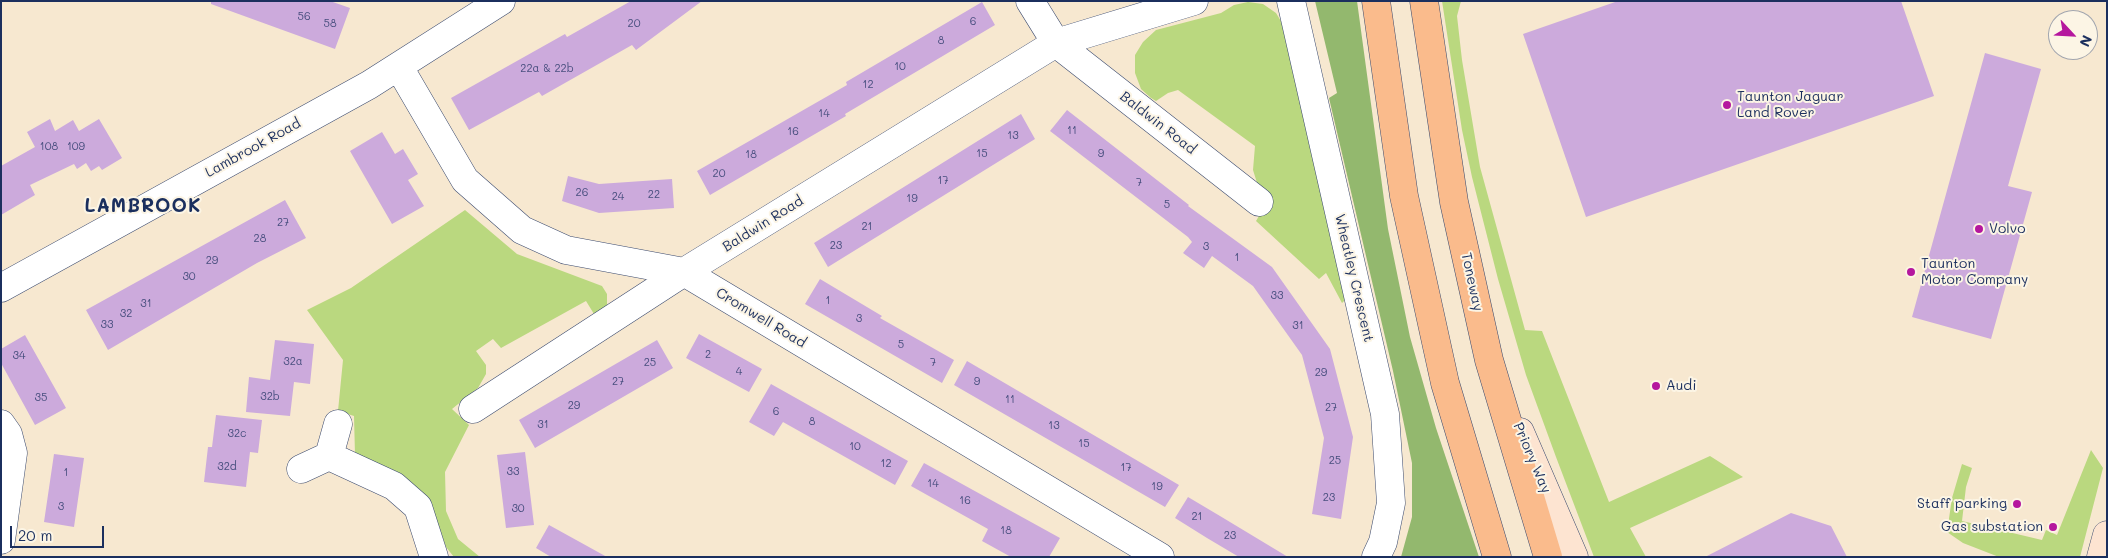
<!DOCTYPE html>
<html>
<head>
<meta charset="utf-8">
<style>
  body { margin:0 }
  #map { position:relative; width:2108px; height:558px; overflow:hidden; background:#f7e8d0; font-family:Mali,sans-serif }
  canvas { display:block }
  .frame { position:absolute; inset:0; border:2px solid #1b2f5e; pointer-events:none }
  .north { position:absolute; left:2048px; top:10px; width:50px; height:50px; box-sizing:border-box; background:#fcf5e5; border:1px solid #a2a6af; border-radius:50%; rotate:115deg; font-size:14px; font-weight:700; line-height:20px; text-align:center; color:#1b2f5e }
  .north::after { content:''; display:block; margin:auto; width:18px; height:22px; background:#b5179e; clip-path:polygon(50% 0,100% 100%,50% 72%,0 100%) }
  .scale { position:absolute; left:10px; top:526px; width:94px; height:22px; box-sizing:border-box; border:2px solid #1b2f5e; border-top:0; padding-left:6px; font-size:15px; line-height:18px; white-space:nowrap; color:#1b2f5e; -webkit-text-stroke:4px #fcf5e5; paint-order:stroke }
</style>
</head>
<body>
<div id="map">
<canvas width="2108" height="558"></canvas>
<div class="frame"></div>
<div class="north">N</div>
<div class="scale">20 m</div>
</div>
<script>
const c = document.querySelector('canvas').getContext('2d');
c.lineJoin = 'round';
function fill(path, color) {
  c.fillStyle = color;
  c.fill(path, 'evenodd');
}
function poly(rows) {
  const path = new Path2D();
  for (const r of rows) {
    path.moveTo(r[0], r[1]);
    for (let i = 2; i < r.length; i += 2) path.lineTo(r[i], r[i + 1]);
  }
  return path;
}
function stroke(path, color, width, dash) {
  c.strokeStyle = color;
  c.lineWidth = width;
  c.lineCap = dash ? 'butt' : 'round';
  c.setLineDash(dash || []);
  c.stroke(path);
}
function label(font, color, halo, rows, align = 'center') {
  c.font = font + ' Mali,sans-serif';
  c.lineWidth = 4;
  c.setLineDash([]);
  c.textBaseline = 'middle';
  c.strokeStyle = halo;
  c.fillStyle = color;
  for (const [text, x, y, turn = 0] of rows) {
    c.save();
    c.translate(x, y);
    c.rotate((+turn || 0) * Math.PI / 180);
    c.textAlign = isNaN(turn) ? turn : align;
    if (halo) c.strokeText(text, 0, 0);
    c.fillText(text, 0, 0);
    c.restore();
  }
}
fill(poly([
  [1442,1,1461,1,1457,16,1462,60,1480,167,1525,330,1542,331,1609,502,1710,456,1743,477,1630,528,1646,557,1594,557,1556,457,1526,375,1498,279,1472,177,1462,130],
  [1248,2,1263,4,1276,13,1290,36,1347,298,1342,303,1326,273,1319,279,1256,221,1271,196,1258,186,1253,170,1255,146,1178,90,1168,93,1156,101,1151,98,1141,89,1135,73,1135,55,1143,42,1156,30,1221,13,1234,5],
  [465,210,517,254,602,286,607,294,607,306,594,314,586,301,501,348,493,339,476,351,486,365,486,374,478,388,452,409,469,425,445,472,446,511,458,539,480,557,454,557,446,547,431,505,355,455,354,416,338,411,343,360,307,310,351,288],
  [2091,450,2103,468,2080,557,1999,557,1963,543,1947,532,1952,498,1962,464,1972,468,1966,487,1962,521,2042,540,2046,530,2057,535]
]), '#bad87f');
fill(poly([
  [1315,1,1357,1,1388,229,1410,337,1436,428,1479,557,1401,557,1412,517,1412,463,1393,371,1329,98,1337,93]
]), '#93b86e');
fill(poly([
  [211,1,330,1,350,8,335,49,211,4],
  [631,1,702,1,636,50,632,45,542,96,539,92,469,130,451,98,565,34,567,37],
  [1618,1,1901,1,1934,96,1586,217,1523,34],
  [982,2,995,25,845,114,846,116,710,195,697,171,847,85,846,82],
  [1985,53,2041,69,2008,186,2032,192,1991,339,1912,317],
  [1067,110,1189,205,1188,206,1272,267,1330,349,1353,437,1341,519,1312,514,1324,438,1302,355,1253,286,1212,256,1204,268,1183,253,1192,242,1188,237,1050,131],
  [1021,114,1035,139,828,267,814,243],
  [50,119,55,131,73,120,79,131,99,119,122,158,102,170,99,166,91,171,86,163,77,169,74,164,30,185,35,195,1,215,1,166,35,147,27,132],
  [382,132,395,154,403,149,418,174,408,180,424,206,392,224,350,151],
  [568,176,599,184,672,179,674,208,599,213,562,201],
  [285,200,306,238,257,263,108,350,86,310],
  [820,279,882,316,880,318,954,360,942,383,805,304],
  [699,334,762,369,749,392,686,358],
  [25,335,66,408,35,425,1,363,1,349],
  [275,340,314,344,310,384,294,382,290,416,246,412,249,377,270,380],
  [657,340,673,368,535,448,519,420],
  [967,361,1179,485,1165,507,954,385],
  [771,384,908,461,895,485,783,422,774,436,749,422],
  [216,415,262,420,258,453,250,452,246,487,204,482,208,447,212,447],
  [525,452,534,525,506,528,497,455],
  [54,454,84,458,74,527,44,522],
  [924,463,1060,538,1049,557,1011,557,982,541,988,529,911,486],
  [1188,497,1220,516,1288,557,1239,557,1207,538,1175,518],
  [1791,513,1831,526,1847,557,1705,557],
  [549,525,607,557,551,557,536,548]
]), '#ccaadc');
const street = poly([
  [1030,1,1056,43,1259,202],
  [1291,1,1385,414,1391,503,1383,542,1376,557],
  [399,67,465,180,522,230,566,250,684,272,1160,557],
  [1,288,369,85,501,1],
  [473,409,684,272,1056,43,1194,1],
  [1,424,8,434,13,453,1,540],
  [338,424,329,456,394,486,418,507,434,557],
  [301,469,329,456]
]);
const secondary = poly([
  [1520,432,1574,557],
  [2101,557,2107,535]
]);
const primary = poly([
  [1376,1,1404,196,1445,383,1497,557],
  [1424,1,1454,202,1489,360,1548,557]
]);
stroke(street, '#3c4b6f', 29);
stroke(secondary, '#3c4b6f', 29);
stroke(primary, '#3c4b6f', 29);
stroke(street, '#fff', 28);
stroke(secondary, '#fde4d1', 28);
stroke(primary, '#fabb8c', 28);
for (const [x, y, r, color] of [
  [1727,105,5,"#b5179e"],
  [1979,229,5,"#b5179e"],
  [1911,272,5,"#b5179e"],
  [1656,386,5,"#b5179e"],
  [2017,504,5,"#b5179e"],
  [2053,527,5,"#b5179e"]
]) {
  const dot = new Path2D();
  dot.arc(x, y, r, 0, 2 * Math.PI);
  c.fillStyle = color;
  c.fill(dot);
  stroke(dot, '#fcf5e5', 2);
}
label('11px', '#474e7e', null, [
  ["56",304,17],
  ["6",973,22],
  ["58",330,24],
  ["20",634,24],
  ["8",941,41],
  ["10",900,67],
  ["22a & 22b",547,69],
  ["12",868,85],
  ["14",824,114],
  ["11",1072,131],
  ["16",793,132],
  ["13",1013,136],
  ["108",49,147],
  ["109",76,147],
  ["15",982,154],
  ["9",1101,154],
  ["18",751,155],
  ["20",719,174],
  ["17",943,181],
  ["7",1139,183],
  ["26",582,193],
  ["22",654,195],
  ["24",618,197],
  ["19",912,199],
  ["5",1167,205],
  ["27",283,223],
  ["21",867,227],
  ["28",260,239],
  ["23",836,246],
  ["3",1206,247],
  ["1",1237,258],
  ["29",212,261],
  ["30",189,277],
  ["33",1277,296],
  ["1",828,301],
  ["31",146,304],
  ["32",126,314],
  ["3",859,319],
  ["33",107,325],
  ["31",1298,326],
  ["5",901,345],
  ["2",708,355],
  ["34",19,356],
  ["32a",293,362],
  ["25",650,363],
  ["7",933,363],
  ["4",739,372],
  ["29",1321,373],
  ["27",618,382],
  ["9",977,382],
  ["32b",270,397],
  ["35",41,398],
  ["11",1010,400],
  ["29",574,406],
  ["27",1331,408],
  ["6",776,412],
  ["8",812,422],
  ["31",543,425],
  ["13",1054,426],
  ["32c",237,434],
  ["15",1084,444],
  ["10",855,447],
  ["25",1335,461],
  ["12",886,464],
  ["32d",227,467],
  ["17",1126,468],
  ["33",513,472],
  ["1",66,473],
  ["14",933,484],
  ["19",1157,487],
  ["23",1329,498],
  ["16",965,501],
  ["3",61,507],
  ["30",518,509],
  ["21",1197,517],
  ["18",1006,531],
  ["23",1230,536]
]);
label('14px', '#1b2f5e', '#fcf5e5', [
  ["Taunton Jaguar",1737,97],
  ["Land Rover",1737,113],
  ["Volvo",1989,229],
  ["Taunton",1921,264],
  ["Motor Company",1921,280],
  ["Audi",1666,386],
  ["Staff parking",2007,504,"right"],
  ["Gas substation",2043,527,"right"]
], 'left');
label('14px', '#1b2f5e', '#fcf5e5', [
  ["Baldwin Road",1158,123,38],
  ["Lambrook Road",253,148,-29],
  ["Baldwin Road",763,224,-32],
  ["Wheatley Crescent",1354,278,77],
  ["Toneway",1472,282,78],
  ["Cromwell Road",761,318,31],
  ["Priory Way",1532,458,67]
]);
c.letterSpacing = '1px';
label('bold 19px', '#1b2f5e', '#fcf5e5', [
  ["LAMBROOK",143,206]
]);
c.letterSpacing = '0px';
</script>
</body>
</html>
